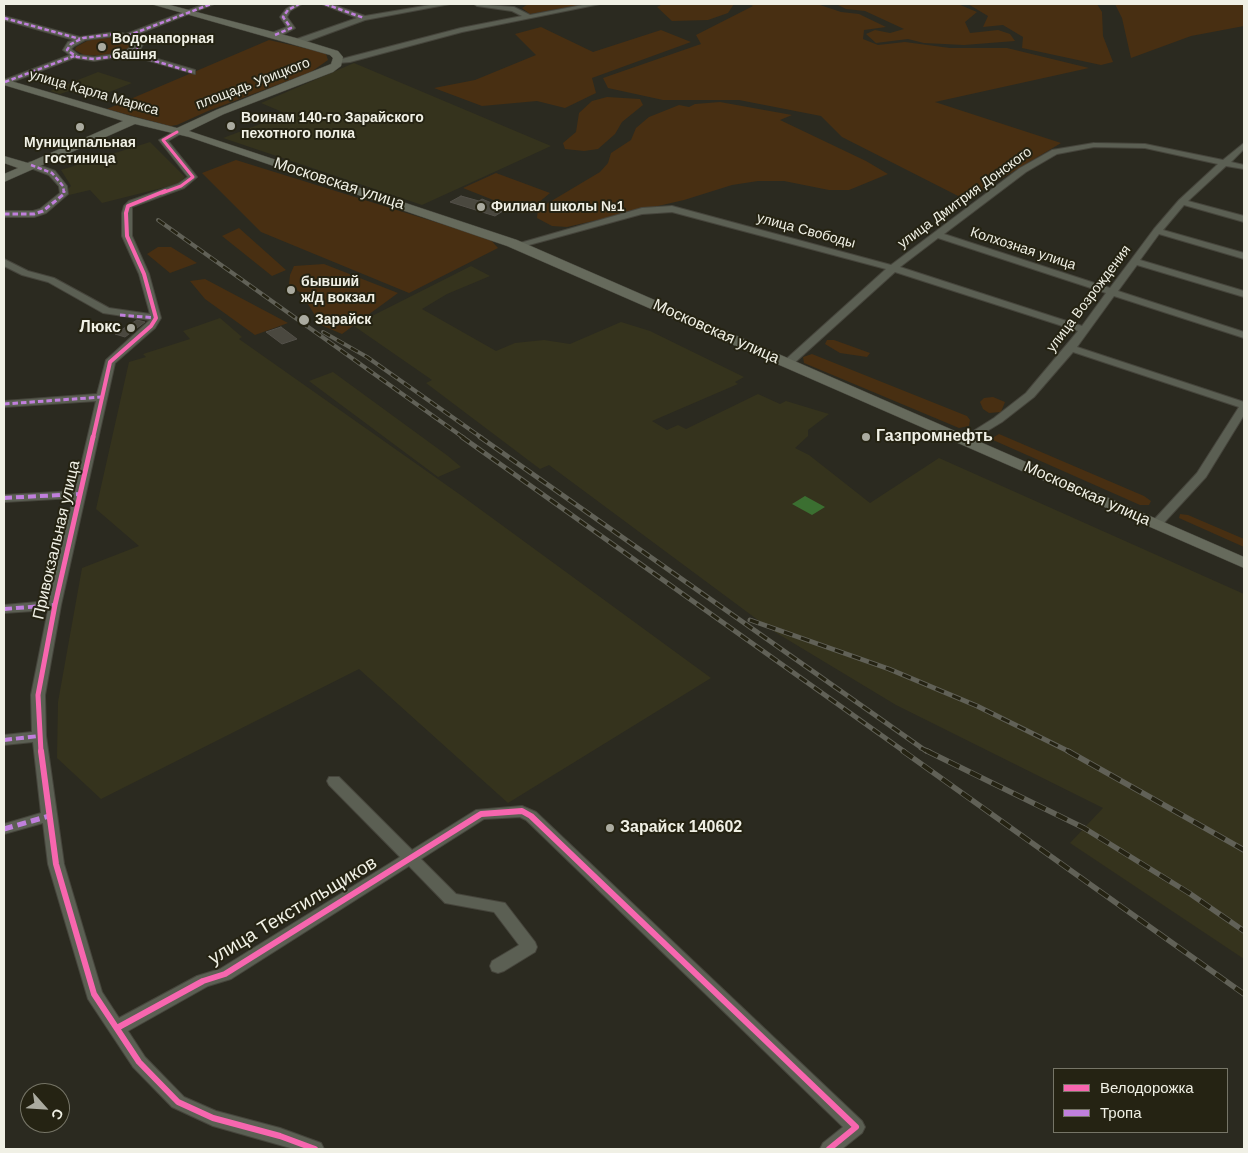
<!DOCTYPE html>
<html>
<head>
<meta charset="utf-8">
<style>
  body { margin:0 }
  #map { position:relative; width:1248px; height:1153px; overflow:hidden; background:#2b2a20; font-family:Arial,sans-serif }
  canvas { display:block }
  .frame { position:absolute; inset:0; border:5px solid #f0f0e5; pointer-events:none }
  .legend { position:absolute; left:1053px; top:1068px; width:175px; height:65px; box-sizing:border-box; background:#252313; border:1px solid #767567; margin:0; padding:6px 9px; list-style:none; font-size:15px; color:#f0f0e5 }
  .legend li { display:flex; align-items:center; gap:10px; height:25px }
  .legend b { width:25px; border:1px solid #767567 }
  .north { position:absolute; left:20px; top:1083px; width:50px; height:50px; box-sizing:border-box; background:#252313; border:1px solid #767567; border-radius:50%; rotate:116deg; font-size:14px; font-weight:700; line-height:20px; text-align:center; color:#f0f0e5 }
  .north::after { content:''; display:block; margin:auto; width:18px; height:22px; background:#ababa0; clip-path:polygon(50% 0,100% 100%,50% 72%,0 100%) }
</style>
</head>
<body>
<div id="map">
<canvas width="1248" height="1153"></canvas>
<div class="frame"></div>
<ul class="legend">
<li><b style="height:6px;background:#f766af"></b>Велодорожка</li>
<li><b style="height:6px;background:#c07fdc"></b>Тропа</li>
</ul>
<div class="north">С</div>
</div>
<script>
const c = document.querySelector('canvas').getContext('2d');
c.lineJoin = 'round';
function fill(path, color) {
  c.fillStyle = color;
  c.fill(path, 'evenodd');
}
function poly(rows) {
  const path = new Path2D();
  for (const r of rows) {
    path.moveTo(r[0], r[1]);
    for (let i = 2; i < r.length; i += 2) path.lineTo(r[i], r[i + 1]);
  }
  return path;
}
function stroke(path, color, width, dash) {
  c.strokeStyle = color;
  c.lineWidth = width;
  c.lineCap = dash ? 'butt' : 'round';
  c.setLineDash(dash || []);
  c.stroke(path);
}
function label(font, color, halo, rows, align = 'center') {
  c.font = font + ' Arial,sans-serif';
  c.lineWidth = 4;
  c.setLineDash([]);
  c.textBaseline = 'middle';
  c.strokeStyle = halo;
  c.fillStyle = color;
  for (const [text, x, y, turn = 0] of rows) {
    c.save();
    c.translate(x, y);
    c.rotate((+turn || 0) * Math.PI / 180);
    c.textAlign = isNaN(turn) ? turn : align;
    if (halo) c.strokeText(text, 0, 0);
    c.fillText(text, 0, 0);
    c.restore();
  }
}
fill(poly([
  [354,63,551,146,422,205,223,138,287,114,261,103],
  [98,72,132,83,92,99,69,91,60,94,50,91],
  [150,142,185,177,178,184,102,203,90,190,69,195,68,189,71,186,61,170],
  [471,266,490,276,447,294,422,309,496,351,515,343,544,340,570,344,621,322,650,331,744,377,735,382,738,384,652,421,667,430,678,425,686,429,758,394,780,404,786,401,829,414,808,430,808,436,795,448,809,455,870,503,939,458,1244,594,1244,959,1070,843,1103,808,896,705,770,629,549,465,540,469,426,383,432,380,354,326,372,319,370,317],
  [220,318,242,337,239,339,462,496,711,678,508,803,359,669,101,799,57,758,58,702,82,568,139,546,96,509,129,362,146,357,143,354,190,339,183,331],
  [333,372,448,456,461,467,438,477,309,381]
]), '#35331d');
fill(poly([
  [528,4,585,4,530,14,522,8],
  [663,4,734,4,728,13,708,20,672,21,657,7],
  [749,4,817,4,841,12,859,14,886,27,864,30,863,39,878,45,905,42,950,48,1007,48,1089,68,935,102,1061,143,966,200,842,137,821,116,739,100,663,100,608,88,603,78,701,44,696,35,753,6],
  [836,4,958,4,977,12,965,22,970,33,998,30,1010,34,1015,41,964,45,924,43,908,39,876,43,866,34,875,30,890,33,904,29,865,11,846,9],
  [968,4,1097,4,1102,12,1103,36,1113,62,1101,65,1022,48,1023,37,1003,25,983,27,988,16],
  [1115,4,1244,4,1244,26,1191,36,1131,58,1122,18],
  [541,27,593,52,661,30,691,42,592,78,596,93,565,108,537,101,482,106,434,88,475,80,536,55,515,34],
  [105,37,122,38,130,43,130,47,119,53,101,56,84,55,75,50,76,47,87,41],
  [269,40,322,52,326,54,328,60,311,72,208,111,177,125,170,126,107,109],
  [607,97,640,99,643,105,622,122,615,134,598,149,584,151,565,149,563,143,576,132,579,113,592,101],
  [720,102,792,115,780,120,866,161,888,174,849,190,829,190,784,181,758,181,732,185,684,200,567,227,552,226,537,218,538,209,600,172,608,163,611,153,631,140,636,128,649,117,679,105,689,107,695,104],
  [236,160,490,239,498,248,409,293,261,232,202,173],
  [496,173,550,193,526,213,463,188],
  [239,228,286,270,272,276,222,236],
  [158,247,171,247,197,263,170,273,147,254],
  [324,264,398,293,342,334,321,325,301,293,289,285,290,275,294,266],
  [205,279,288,323,255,335,205,299,190,281],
  [827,340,834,340,870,353,867,357,840,353,825,344],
  [812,354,967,416,970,420,969,426,959,428,804,363,803,357],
  [993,397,1005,402,1001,412,989,413,983,409,980,402,984,398],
  [999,434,1144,496,1151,501,1149,505,1140,505,993,440,994,437],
  [1180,514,1188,515,1244,539,1244,547,1179,518]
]), '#482f12');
fill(poly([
  [805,496,825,507,812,515,792,504]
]), '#3b6f31');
const building = poly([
  [461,196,479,201,482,199,506,209,495,216,450,202,461,196],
  [137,320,145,322,125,337,115,334,137,320],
  [281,327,297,339,282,344,266,332,281,327]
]);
fill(building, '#4a483f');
stroke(building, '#535049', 1);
const street = poly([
  [205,4,214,4,133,36,140,38,143,44,140,50,134,52,195,70,195,74,129,55,94,61,74,58,4,85,4,80,70,55,63,50,68,42,74,40,4,20,4,16,80,37,115,32,126,34,205,4],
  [115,36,125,38,135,44,122,53,94,57,79,55,71,49,74,46,85,40,115,36],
  [294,4,302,4,290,11,287,17,295,28,278,37,272,37,272,33,287,27,280,17,286,9,294,4],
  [322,4,331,4,365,16,436,4,450,4,365,20,300,44,294,44,294,40,357,18,322,4],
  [474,4,514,7,530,15,588,4,600,4,462,32,350,62,338,63,334,61,461,28,522,16,512,11,477,6,474,4],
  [177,130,180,130,180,134,168,141,197,177,184,188,132,207,132,236,149,274,161,318,155,328,115,363,61,605,45,695,46,736,64,864,102,992,119,1018,197,976,220,969,400,857,329,785,327,781,329,777,339,777,412,850,476,810,522,806,536,812,862,1121,865,1127,862,1133,842,1149,820,1149,823,1143,843,1127,526,820,520,817,484,819,421,859,456,894,505,903,535,942,537,947,535,952,504,971,498,973,492,971,490,966,492,961,519,945,494,912,445,903,409,866,231,979,208,986,128,1031,145,1057,184,1097,216,1111,280,1128,321,1143,324,1149,294,1149,213,1126,172,1107,133,1067,88,999,48,864,43,823,4,834,4,824,41,813,33,742,4,745,4,735,32,732,31,695,48,610,4,613,4,605,49,601,73,498,4,502,4,495,75,491,96,401,4,407,4,401,97,394,106,360,150,320,103,313,48,282,22,275,4,266,4,259,28,271,54,278,109,308,150,314,139,274,122,236,122,213,124,206,129,201,178,184,188,177,159,140,177,130],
  [1094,143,1145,144,1223,160,1244,143,1244,149,1231,162,1244,165,1244,169,1226,166,1188,201,1244,216,1244,222,1184,205,1163,230,1244,253,1244,259,1159,234,1140,260,1244,291,1244,297,1137,265,1118,291,1244,332,1244,338,1114,296,1077,347,1244,402,1244,415,1206,477,1160,527,1156,528,1150,524,1197,473,1239,407,1073,352,1034,397,1002,422,969,442,961,442,959,440,994,418,1026,393,1078,331,895,272,792,365,788,366,783,363,784,361,886,269,672,212,642,214,518,248,513,245,642,208,672,206,891,265,1020,168,1052,150,1094,143],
  [1094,147,1145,148,1218,164,1179,200,1154,229,1110,288,944,234,1026,172,1057,154,1094,147],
  [938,238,1106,293,1082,326,900,267,938,238],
  [31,162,55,171,67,186,68,194,46,213,34,217,4,217,4,211,33,211,40,209,60,193,59,186,49,175,28,167,28,163,31,162]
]);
const secondary = poly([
  [151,4,166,4,296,38,338,51,343,57,341,66,333,72,224,114,189,131,517,240,1244,557,1244,568,507,246,189,137,135,124,4,182,4,174,18,168,4,163,4,156,28,163,123,121,4,85,4,79,130,116,177,128,216,110,331,64,333,58,330,55,151,4]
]);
stroke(street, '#46453c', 2);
stroke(secondary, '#46453c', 1);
fill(street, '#5b5f53');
fill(secondary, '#666a5c');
const railFar2 = poly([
  [158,220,464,438],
  [323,332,367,357,482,438]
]);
const railFar1 = poly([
  [462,437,905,752],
  [480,437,926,751],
  [750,620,889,669,977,706,1070,752],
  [921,748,930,752]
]);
const rail = poly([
  [903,751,1244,994],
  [927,751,1084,828,1189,893,1244,931],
  [1068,751,1244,850]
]);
stroke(railFar2, '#616157', 4);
stroke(railFar1, '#616157', 5);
stroke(rail, '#616157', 5.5);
stroke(railFar2, '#252313', 2.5, [8]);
stroke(railFar1, '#252313', 3, [9]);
stroke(rail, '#252313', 4, [12]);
stroke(poly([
  [325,4,364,18],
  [4,18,80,39],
  [115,34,137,40,139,44,137,48,124,55,94,59,77,57,67,50,71,44,83,38,115,34],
  [275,35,291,28,283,17,288,10,299,4],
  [127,36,211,4],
  [128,53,192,72],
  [5,82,74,56],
  [31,165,52,173,63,186,64,193]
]), '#c07fdc', 2.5, [4.5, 2.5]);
stroke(poly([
  [4,214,34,214,43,211,64,194,64,191],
  [120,315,156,318],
  [4,404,102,397]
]), '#c07fdc', 3, [5.5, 3]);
stroke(poly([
  [4,498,80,494],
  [4,609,55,605],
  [4,740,39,736]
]), '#c07fdc', 4, [8, 4]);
stroke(poly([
  [4,829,49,816]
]), '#c07fdc', 5, [9, 5]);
stroke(poly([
  [162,193,181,186,193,177,163,140,177,132]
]), '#f766af', 3);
stroke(poly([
  [93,438,110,362,151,326,156,318,144,274,127,236,126,213,128,206,165,191]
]), '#f766af', 4);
stroke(poly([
  [41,752,38,695,55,605,93,437]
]), '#f766af', 5);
stroke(poly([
  [41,751,56,864,94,994,139,1062,178,1102,213,1118,280,1136,315,1149],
  [117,1028,203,981,225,974,481,814,522,811,531,816,856,1127,829,1149]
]), '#f766af', 6);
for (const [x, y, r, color] of [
  [102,47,5,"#ababa0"],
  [231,126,5,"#ababa0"],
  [80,127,5,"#ababa0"],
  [481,207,5,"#ababa0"],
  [291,290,5,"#ababa0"],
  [304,320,6,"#ababa0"],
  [131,328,5,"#ababa0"],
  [866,437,5,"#ababa0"],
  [610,828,5,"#ababa0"]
]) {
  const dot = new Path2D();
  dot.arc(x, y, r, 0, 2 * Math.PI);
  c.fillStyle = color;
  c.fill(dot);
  stroke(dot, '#252313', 2);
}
label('bold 14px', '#f0f0e5', '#252313', [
  ["Водонапорная",112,39],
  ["башня",112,55],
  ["Воинам 140-го Зарайского",241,118],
  ["пехотного полка",241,134],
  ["Муниципальная",80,143,"center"],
  ["гостиница",80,159,"center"],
  ["Филиал школы №1",491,207],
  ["бывший",301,282],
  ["ж/д вокзал",301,298],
  ["Зарайск",315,320]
], 'left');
label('14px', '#f0f0e5', '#252313', [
  ["площадь Урицкого",253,84,-21],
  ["улица Карла Маркса",94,93,16],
  ["улица Дмитрия Донского",965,198,-36],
  ["улица Свободы",806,231,15],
  ["Колхозная улица",1023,249,18],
  ["улица Возрождения",1089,299,-53]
]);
label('16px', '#f0f0e5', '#252313', [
  ["Московская улица",339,184,18],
  ["Московская улица",716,332,24],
  ["Московская улица",1087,494,24],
  ["Привокзальная улица",57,540,-77]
]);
label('bold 16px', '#f0f0e5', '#252313', [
  ["Люкс",121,328,"right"],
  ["Газпромнефть",876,437],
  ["Зарайск 140602",620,828]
], 'left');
label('19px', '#f0f0e5', '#252313', [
  ["улица Текстильщиков",293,911,-31]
]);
</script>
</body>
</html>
